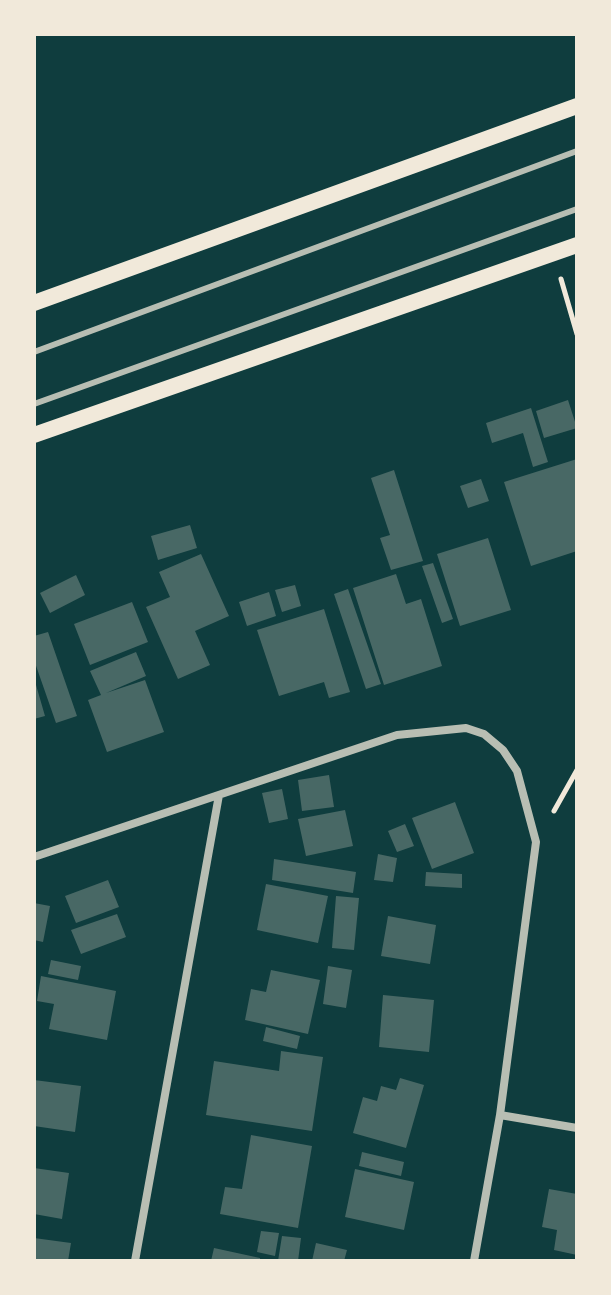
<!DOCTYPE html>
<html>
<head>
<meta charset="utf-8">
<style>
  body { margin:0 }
  #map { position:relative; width:611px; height:1295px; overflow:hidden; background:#0f3d3e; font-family:"Sofia Sans Condensed",sans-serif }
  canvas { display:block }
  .frame { position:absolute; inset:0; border:36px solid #f1e9da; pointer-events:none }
</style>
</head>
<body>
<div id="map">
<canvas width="611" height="1295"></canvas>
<div class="frame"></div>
</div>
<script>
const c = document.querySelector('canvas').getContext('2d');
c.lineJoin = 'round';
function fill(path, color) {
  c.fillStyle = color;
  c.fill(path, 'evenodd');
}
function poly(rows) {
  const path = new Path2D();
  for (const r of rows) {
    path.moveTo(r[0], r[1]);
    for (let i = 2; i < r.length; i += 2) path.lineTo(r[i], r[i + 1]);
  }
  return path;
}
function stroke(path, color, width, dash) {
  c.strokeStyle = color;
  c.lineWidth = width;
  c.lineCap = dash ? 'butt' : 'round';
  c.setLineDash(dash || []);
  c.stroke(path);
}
fill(poly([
  [568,400,577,428,544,438,536,411],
  [531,408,548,462,533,467,523,433,492,443,486,423],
  [577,459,577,551,531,566,504,482],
  [394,470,423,561,391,570,380,538,390,535,371,478],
  [481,479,489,501,468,508,460,486],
  [190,525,197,548,158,560,151,536],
  [488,538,511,610,460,626,437,554],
  [201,554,229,616,195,631,210,665,178,679,146,607,170,597,159,572],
  [433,563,453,619,442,623,422,566],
  [396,574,406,604,421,599,442,666,384,685,353,588],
  [76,575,85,595,50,613,40,593],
  [295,585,301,606,282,612,275,590],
  [348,589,381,684,366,689,334,594],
  [269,592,276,616,247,626,239,602],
  [132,602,148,642,90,665,74,624],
  [324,609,350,692,329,698,324,682,279,696,257,630],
  [48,632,77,716,56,723,34,660,34,636],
  [136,652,146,676,106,693,145,680,164,732,107,752,88,700,101,695,90,671],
  [34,678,45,716,34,719],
  [329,775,334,807,302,811,298,780],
  [282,789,288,819,269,823,262,793],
  [455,802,474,853,432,869,412,818],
  [345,810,353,846,306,856,298,819],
  [405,824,414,846,397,852,388,831],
  [378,854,397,858,393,882,374,880],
  [274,859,356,872,353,893,272,880],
  [426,872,462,874,462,888,425,886],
  [108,880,119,907,76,923,65,896],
  [266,884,328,896,318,943,257,930],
  [336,896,359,898,354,950,332,948],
  [34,903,50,906,43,942,34,940],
  [117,914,126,937,81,954,71,930],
  [388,916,436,925,430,964,381,956],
  [51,960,81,966,78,980,48,974],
  [328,966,352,970,346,1008,323,1004],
  [271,970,320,980,308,1034,245,1020,251,989,266,992],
  [41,976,116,991,107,1040,49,1029,54,1004,37,1001],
  [383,995,434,1000,429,1052,379,1047],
  [266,1027,300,1036,297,1049,263,1041],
  [281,1051,323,1057,312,1131,206,1115,214,1061,279,1071],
  [400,1078,424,1085,406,1148,353,1133,363,1097,377,1101,381,1086,396,1090],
  [34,1080,81,1086,75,1132,34,1126],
  [251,1135,312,1146,298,1228,220,1214,225,1187,242,1189],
  [362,1152,404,1162,401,1176,359,1166],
  [34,1168,69,1173,62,1219,34,1214],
  [355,1169,414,1182,404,1230,345,1217],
  [549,1189,577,1194,577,1255,554,1250,557,1230,542,1227],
  [261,1231,279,1233,275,1256,257,1252],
  [282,1236,301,1238,298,1261,278,1261],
  [34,1238,71,1243,68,1261,34,1261],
  [316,1243,347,1250,344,1261,312,1261],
  [214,1248,260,1258,260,1261,211,1261]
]), '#486865');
stroke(poly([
  [561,279,577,334],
  [554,811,577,770]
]), '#f1e9da', 5);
stroke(poly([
  [34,352,577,151],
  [34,404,577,209]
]), '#b8beb3', 6);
stroke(poly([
  [34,857,397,735,466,728,484,734,503,750,517,771,536,842,500,1115,474,1261],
  [500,1115,577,1128],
  [135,1261,219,795]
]), '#b8beb3', 8);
stroke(poly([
  [34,303,577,106],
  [34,435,577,245]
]), '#f1e9da', 16);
</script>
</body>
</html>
